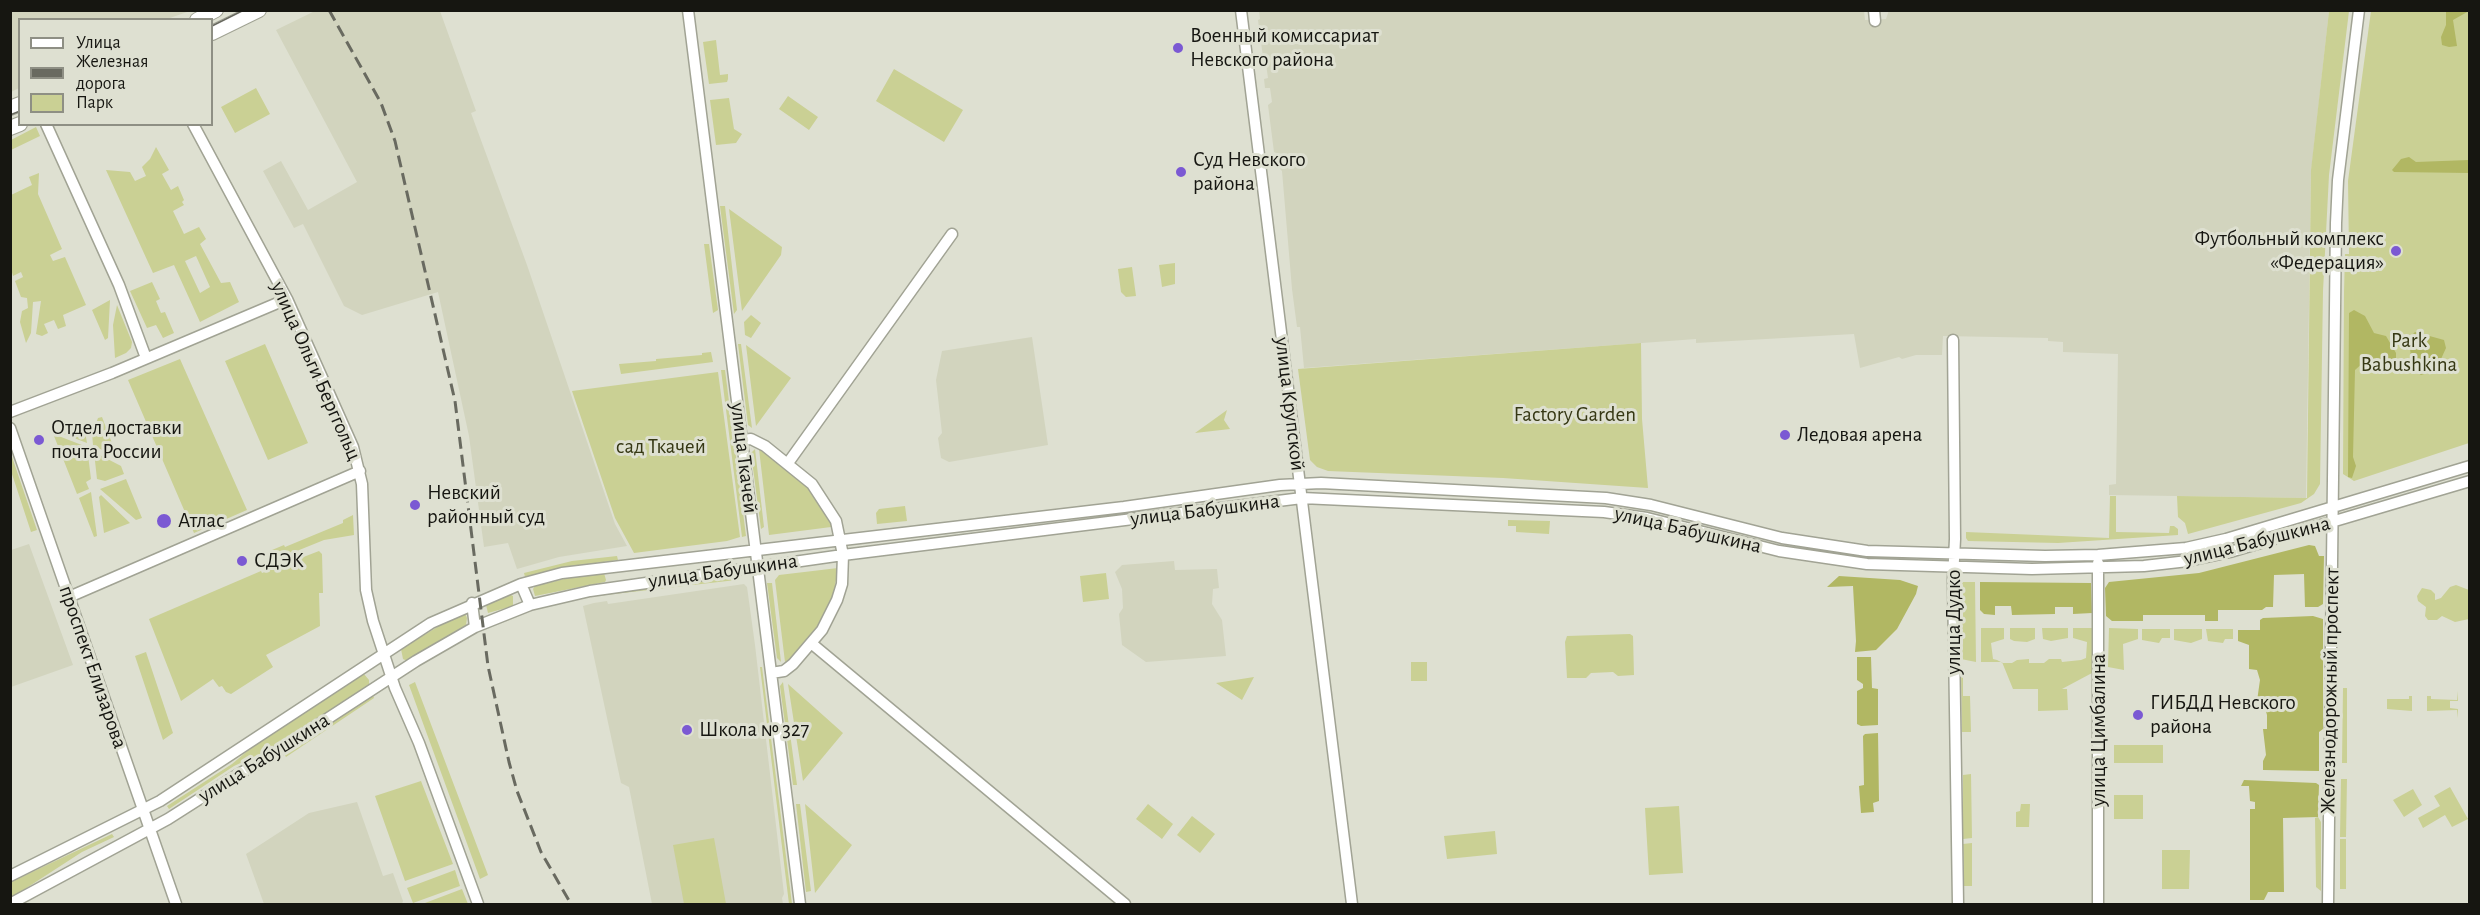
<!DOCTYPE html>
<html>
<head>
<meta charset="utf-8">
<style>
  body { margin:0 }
  #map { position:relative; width:2480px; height:915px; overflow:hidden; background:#dee0d1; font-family:"Alegreya Sans",sans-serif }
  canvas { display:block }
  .frame { position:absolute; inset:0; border:12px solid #161611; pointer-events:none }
  .legend { position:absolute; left:18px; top:18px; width:195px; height:108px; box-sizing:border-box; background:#dee0d1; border:2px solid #8e8f84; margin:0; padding:8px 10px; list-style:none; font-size:18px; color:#161611 }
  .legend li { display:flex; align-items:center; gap:12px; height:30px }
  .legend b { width:30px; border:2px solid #8e8f84 }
</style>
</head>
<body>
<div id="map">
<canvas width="2480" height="915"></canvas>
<div class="frame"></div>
<ul class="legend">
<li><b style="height:8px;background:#fff"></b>Улица</li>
<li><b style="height:8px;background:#696a60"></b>Железная дорога</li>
<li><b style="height:16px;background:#cad094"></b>Парк</li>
</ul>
</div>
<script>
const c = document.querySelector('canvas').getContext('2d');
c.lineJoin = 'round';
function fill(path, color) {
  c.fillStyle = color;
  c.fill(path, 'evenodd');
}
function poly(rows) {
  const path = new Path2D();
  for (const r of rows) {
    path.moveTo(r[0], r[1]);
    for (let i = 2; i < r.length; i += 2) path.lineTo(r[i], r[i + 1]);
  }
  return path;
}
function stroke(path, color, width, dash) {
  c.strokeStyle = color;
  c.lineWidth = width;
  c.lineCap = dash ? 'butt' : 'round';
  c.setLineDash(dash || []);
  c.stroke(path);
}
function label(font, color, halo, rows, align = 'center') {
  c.font = font + ' "Alegreya Sans",sans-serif';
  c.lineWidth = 6;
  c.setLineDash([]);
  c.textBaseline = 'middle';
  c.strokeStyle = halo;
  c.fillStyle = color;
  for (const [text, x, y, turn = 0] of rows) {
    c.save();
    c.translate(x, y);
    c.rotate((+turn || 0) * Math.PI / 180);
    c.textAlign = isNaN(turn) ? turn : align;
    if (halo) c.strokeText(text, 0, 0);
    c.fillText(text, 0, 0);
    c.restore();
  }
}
fill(poly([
  [317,10,440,11,476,111,471,113,527,265,615,524,627,546,559,557,517,569,508,543,484,547,469,436,438,292,362,315,344,306,303,224,294,228,263,171,281,161,308,210,357,182,276,30],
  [1259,10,1864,10,1865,20,1886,19,1889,10,2329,11,2311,173,2306,498,2109,495,2109,485,2116,484,2118,354,2063,352,2063,342,2048,341,2048,338,1943,336,1942,355,1916,355,1902,359,1899,357,1860,368,1854,334,1696,343,1696,339,1304,368,1300,327,1297,327,1292,289,1282,171,1278,167,1276,153,1274,152,1268,105,1272,102,1270,88,1265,88,1264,79,1268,78,1266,64,1264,64,1258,20,1260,19],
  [11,11,190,11,167,19,20,20,19,88,11,92],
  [1032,337,1048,445,949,462,941,458,938,438,942,433,936,380,942,351],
  [29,544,73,665,11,687,11,550],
  [1174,561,1175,570,1217,569,1219,588,1213,589,1212,604,1222,620,1226,656,1146,662,1122,645,1119,614,1123,608,1122,589,1115,572,1122,565],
  [744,584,747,587,755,645,784,894,782,898,783,904,652,904,629,787,621,783,583,606,594,603,607,601,608,604],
  [357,802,383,876,393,873,403,901,402,904,264,904,246,854,309,813]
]), '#d2d4be');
fill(poly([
  [2329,11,2349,11,2329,175,2323,291,2320,484,2314,494,2301,503,2188,534,2185,523,2178,517,2177,496,2307,498,2311,170],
  [2371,11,2469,11,2469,443,2354,481,2343,474,2344,292,2345,254,2349,254,2348,181],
  [716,40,720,75,728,74,728,79,727,82,709,84,703,42],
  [894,69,963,110,944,142,876,101],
  [256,88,270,114,235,133,221,107],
  [788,96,818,117,809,130,779,109],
  [729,98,734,129,742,134,736,143,716,145,710,100],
  [36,127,40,136,11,150,11,140],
  [156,147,169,170,162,174,171,190,178,186,184,200,182,202,184,205,173,211,184,234,199,227,206,239,200,244,221,283,230,282,239,302,200,322,174,265,153,273,106,170,130,172,135,181,146,176,142,167,150,159],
  [196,256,210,287,200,293,185,261],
  [39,173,38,194,62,249,50,255,53,261,65,257,86,305,63,315,66,326,58,329,54,320,44,324,48,333,42,336,36,334,41,301,33,302,31,333,26,343,20,322,22,311,28,308,27,298,21,297,15,281,23,277,21,272,13,276,11,269,11,195,32,185,29,177],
  [720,206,725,206,737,310,734,314],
  [729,209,782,247,781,255,742,311],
  [704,244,709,244,718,310,713,313],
  [1175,263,1175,284,1162,287,1159,265],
  [1132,267,1136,296,1126,297,1121,292,1118,269],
  [152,282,160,299,156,301,161,313,165,312,174,333,163,338,156,325,147,328,130,291],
  [110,300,108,338,105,340,92,310],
  [117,305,132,342,131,348,126,353,115,358,113,325],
  [751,315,761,323,751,338,745,335,744,322],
  [1641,343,1642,419,1648,488,1503,478,1328,471,1317,467,1310,460,1298,369],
  [265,344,308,443,268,460,225,361],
  [738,344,741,344,752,428,748,425],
  [746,345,791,378,756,426],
  [711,352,713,362,621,374,619,364,656,361,656,359,702,355,702,353],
  [180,359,247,510,194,533,128,380],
  [721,370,725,370,746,536,742,537],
  [718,372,740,537,727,541,634,553,615,518,572,391],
  [1227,410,1224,420,1230,429,1195,433],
  [102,417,118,459,93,445,92,433,98,418],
  [89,422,85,431,87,443,61,433],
  [56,435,87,447,91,479,86,482,89,489,77,494,54,436],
  [755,449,764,527,761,529,751,453],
  [759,449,805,482,831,522,831,527,769,535],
  [94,452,121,466,124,474,105,481,97,479],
  [11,454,37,530,31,532,11,471],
  [126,479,142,518,136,520,100,489],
  [91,492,97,536,94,537,79,498],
  [101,495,130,523,104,533,99,497],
  [2110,496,2116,496,2116,532,2169,533,2170,526,2174,526,2178,529,2178,535,2058,543,1968,541,1966,538,1966,532,2109,538],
  [905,506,907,521,877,524,876,513,879,509],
  [353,515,354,535,324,540,277,559,272,550,284,545,285,547,343,523,343,520],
  [1508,520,1550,521,1549,534,1516,532,1516,526,1508,526],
  [319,551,322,554,323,593,319,593,320,626,266,655,273,667,231,694,226,692,222,686,219,687,213,679,181,701,149,619,261,571,262,573],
  [617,556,618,560,560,568,525,577,524,573,572,561],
  [838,568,833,598,818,627,791,660,785,662,775,580,779,575],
  [604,573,606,580,605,582,535,596,533,589,535,586,577,576],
  [1106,573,1109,599,1083,602,1080,576],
  [735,576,736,580,588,597,588,595],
  [1961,582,1975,582,1976,662,1961,659],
  [767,583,772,583,781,662,777,658],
  [2456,585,2469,590,2469,619,2455,622,2442,616,2437,620,2428,620,2425,616,2426,607,2418,601,2417,596,2422,588,2431,590,2435,594,2435,600,2441,598,2450,587],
  [509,594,513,596,513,606,488,613,486,605],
  [465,613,467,618,466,625,407,661,403,659,401,649,449,620],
  [1981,628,2004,628,2004,639,1991,643,1993,659,1997,660,2003,663,2012,663,2017,660,2029,659,2029,663,2044,663,2049,659,2061,659,2062,662,2081,660,2086,658,2087,642,2073,638,2073,628,2092,628,2092,673,2062,689,2067,689,2068,710,2038,711,2038,689,2013,689,2002,662,1981,662],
  [2010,628,2035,628,2035,639,2027,642,2014,641,2010,639],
  [2042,628,2068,628,2068,638,2051,641,2043,639],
  [2109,628,2138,629,2138,639,2123,644,2124,670,2108,667],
  [2142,629,2170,629,2170,638,2162,638,2159,643,2142,640],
  [2174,629,2202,629,2202,639,2191,643,2174,640],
  [2206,629,2233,629,2233,639,2225,639,2223,643,2208,641],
  [1630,634,1633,636,1634,675,1618,676,1613,672,1591,673,1586,678,1567,678,1565,642,1567,636],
  [146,652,173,733,163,740,135,656],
  [1411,662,1427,662,1427,681,1411,681],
  [760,667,762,667,792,904,789,904],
  [1961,670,1963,670,1963,696,1970,696,1971,732,1962,732],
  [364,674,369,680,369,686,271,749,234,766,169,809,167,806,232,764,265,736],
  [1254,677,1242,700,1216,683],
  [415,682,488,875,480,879,409,685],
  [783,682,797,785,793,785,780,686],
  [788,684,843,733,803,781],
  [2343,688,2347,688,2347,763,2342,763],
  [2457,691,2458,701,2450,701,2450,708,2458,709,2458,718,2457,710,2427,711,2427,696,2431,696,2431,699,2457,700],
  [373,695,374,698,286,757,284,754],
  [2409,696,2412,696,2412,711,2387,709,2387,699,2409,699],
  [2114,745,2163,745,2163,763,2114,763],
  [1971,774,1972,838,1963,839,1963,775],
  [2341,779,2347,779,2346,837,2340,837],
  [421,781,453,864,405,881,375,796],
  [2450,787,2468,819,2452,827,2445,815,2423,828,2418,818,2440,806,2434,796],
  [2413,789,2422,805,2404,817,2393,800],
  [2114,795,2143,795,2143,819,2114,819],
  [796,804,800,804,811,891,806,892],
  [805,804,852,845,815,893],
  [1148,804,1173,824,1162,839,1136,819],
  [2021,804,2030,804,2029,827,2016,827,2016,812,2020,811],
  [1679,806,1683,873,1649,875,1645,808],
  [1192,816,1215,834,1200,853,1177,835],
  [2318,817,2321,822,2321,891,2316,887,2315,818],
  [1495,831,1497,854,1447,859,1444,836],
  [112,834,114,837,82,852,11,898,11,882],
  [714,838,726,904,684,904,673,845],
  [2340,839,2346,839,2346,889,2340,889],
  [1972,843,1972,886,1964,886,1963,844],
  [2162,850,2190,850,2189,889,2162,889],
  [455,870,460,886,413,903,407,888],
  [462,889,468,904,425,904,425,903]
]), '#cad094');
fill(poly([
  [2446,11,2469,11,2453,20,2457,46,2449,47,2442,45,2441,37,2446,25],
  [2409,157,2416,162,2469,160,2469,173,2394,172,2392,170,2397,164,2401,159],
  [2354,310,2365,316,2374,333,2386,336,2396,353,2396,362,2390,370,2381,371,2364,362,2355,370,2353,457,2356,466,2352,478,2348,477,2348,472,2349,313],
  [2415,332,2444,340,2446,348,2436,370,2421,375,2412,368,2409,338],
  [2309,545,2315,546,2319,556,2324,556,2323,604,2318,607,2305,607,2304,574,2274,575,2273,607,2266,607,2262,610,2218,610,2218,621,2205,621,2205,615,2143,615,2143,621,2112,621,2106,616,2105,588,2109,582,2199,573],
  [1839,576,1900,580,1918,586,1916,594,1897,629,1876,650,1855,652,1856,641,1853,586,1827,587],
  [1980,582,2091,583,2092,613,2073,614,2073,607,2055,607,2055,614,2012,615,2011,606,1995,606,1995,615,1984,614,1980,610],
  [2313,616,2323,619,2323,729,2319,732,2319,771,2263,770,2263,761,2266,755,2263,729,2267,729,2267,715,2264,704,2257,701,2260,680,2257,670,2249,669,2249,645,2238,641,2238,630,2260,630,2260,620,2263,618],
  [1857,657,1871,657,1872,688,1878,689,1878,725,1861,726,1857,724,1857,691,1863,688,1863,684,1857,680],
  [1878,733,1879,801,1873,803,1874,812,1861,813,1859,786,1864,785,1863,736,1865,734],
  [2244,780,2316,783,2319,785,2318,817,2283,818,2284,892,2268,892,2264,900,2250,900,2250,809,2255,809,2255,802,2250,801,2249,786,2241,786]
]), '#b1b763');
const minor = poly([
  [688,10,800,904],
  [1241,10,1352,904],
  [1874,10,1875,21],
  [46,124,119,285,146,358],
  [193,124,287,299,353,447,362,484,366,590,373,621,395,688,419,743,478,904],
  [1953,340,1955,539,1953,579,1958,904],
  [10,412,112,373,287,299],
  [10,428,176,904],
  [742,440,751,439,765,446,812,484,836,521,843,555,842,584,837,600,822,630,793,664,784,671,771,673],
  [788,463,952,234],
  [521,584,530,605],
  [69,597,360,471],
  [472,603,475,627],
  [811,643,1125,904],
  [10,876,160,801,431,623,521,584,562,573,1124,507,1280,485,1321,483,1606,498,1651,505,1782,538,1867,551,2045,556,2098,555,2186,548,2226,539,2470,466],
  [10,904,168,819,237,775,264,760,416,661,475,627,530,605,590,591,843,555,1302,498,1604,512,1647,518,1779,551,1867,564,2032,569,2144,566,2188,561,2230,552,2470,481],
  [2098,904,2098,563],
  [2328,904,2336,223,2338,180,2359,10]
]);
const major = poly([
  [197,20,216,10],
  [212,33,259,10],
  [10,108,20,104],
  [10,128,20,124]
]);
stroke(minor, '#a1a394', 13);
stroke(major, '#a1a394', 16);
stroke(minor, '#fff', 10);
stroke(major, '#fff', 14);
stroke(poly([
  [212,26,244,10],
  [10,115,20,111]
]), '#696a60', 1.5);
stroke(poly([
  [329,10,381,103,395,141,455,401,488,666,509,762,517,791,541,852,571,904]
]), '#696a60', 3, [12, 6]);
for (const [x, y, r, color] of [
  [1178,48,6,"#7b59d3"],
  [1181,172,6,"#7b59d3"],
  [2396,251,6,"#7b59d3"],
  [1785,435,6,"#7b59d3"],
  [39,440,6,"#7b59d3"],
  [415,505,6,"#7b59d3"],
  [164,521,8,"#7b59d3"],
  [242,561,6,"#7b59d3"],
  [2138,715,6,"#7b59d3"],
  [687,730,6,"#7b59d3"]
]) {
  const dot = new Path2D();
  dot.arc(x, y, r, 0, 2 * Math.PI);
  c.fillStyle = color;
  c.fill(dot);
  stroke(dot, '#dee0d1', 2);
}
label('21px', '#161611', '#dee0d1', [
  ["Военный комиссариат",1190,36],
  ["Невского района",1190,60],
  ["Суд Невского",1193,160],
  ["района",1193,184],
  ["Футбольный комплекс",2384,239,"right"],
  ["«Федерация»",2384,263,"right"],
  ["Отдел доставки",51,428],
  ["почта России",51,452],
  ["Ледовая арена",1797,435],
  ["Невский",427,493],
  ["районный суд",427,517],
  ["Атлас",178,521],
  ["СДЭК",254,561],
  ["ГИБДД Невского",2150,703],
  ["района",2150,727],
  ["Школа № 327",699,730]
], 'left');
label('21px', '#363814', '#dee0d1', [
  ["Park",2409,341],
  ["Babushkina",2409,365],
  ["Factory Garden",1575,415],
  ["сад Ткачей",661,447]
]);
label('21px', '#161611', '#dee0d1', [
  ["улица Ольги Берггольц",316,371,66],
  ["улица Крупской",1290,404,83],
  ["улица Ткачей",744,458,83],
  ["улица Бабушкина",1205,510,-7],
  ["улица Бабушкина",1688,530,13],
  ["улица Бабушкина",2257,541,-14],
  ["улица Бабушкина",723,571,-8],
  ["улица Дудко",1954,622,-90],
  ["проспект Елизарова",93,667,71],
  ["Железнодорожный проспект",2330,691,-89],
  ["улица Цимбалина",2099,730,-90],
  ["улица Бабушкина",264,758,-32]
]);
</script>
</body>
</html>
